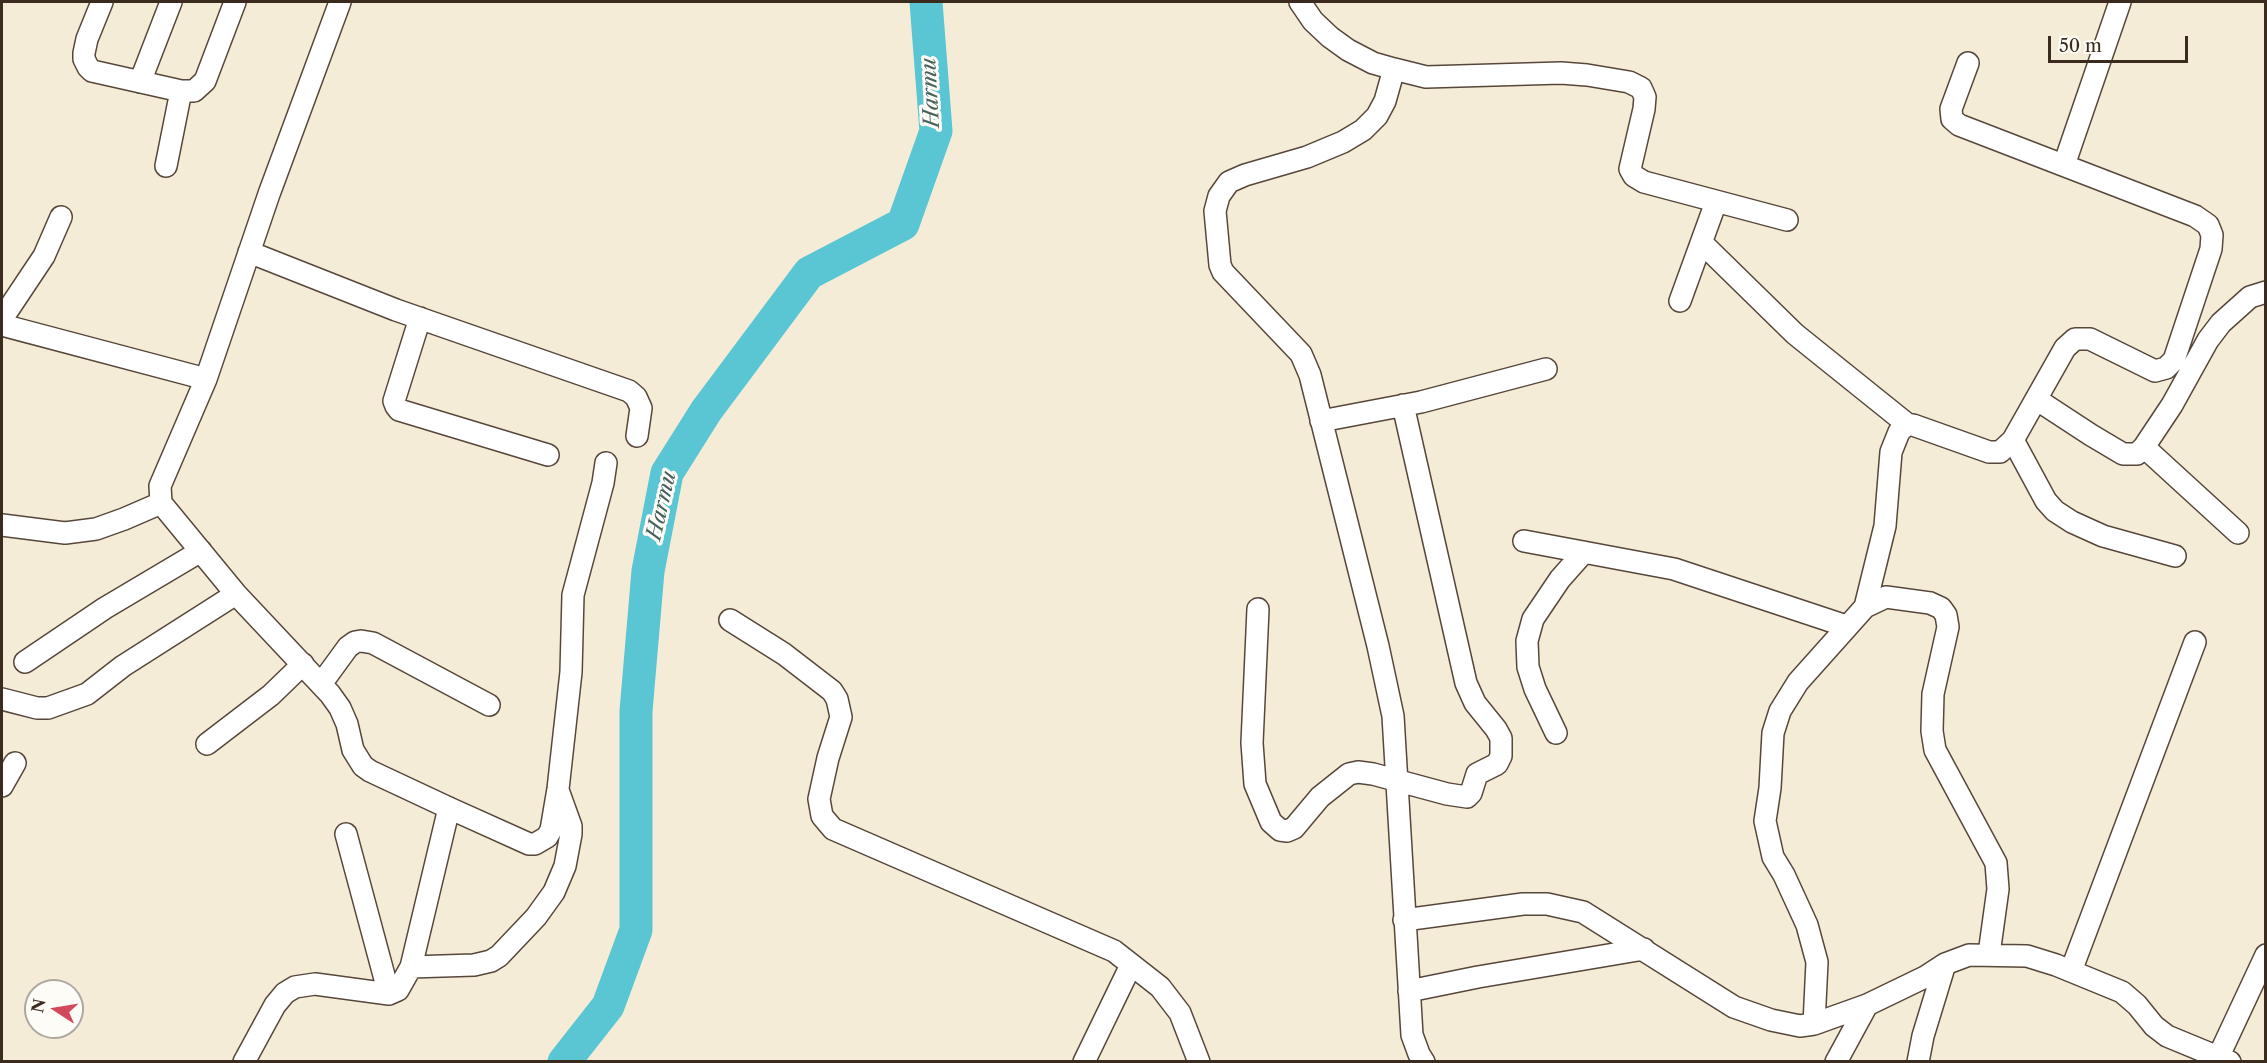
<!DOCTYPE html>
<html>
<head>
<meta charset="utf-8">
<style>
  body { margin:0 }
  #map { position:relative; width:2267px; height:1063px; overflow:hidden; background:#f5ecd8; font-family:"Libre Caslon Text",serif }
  canvas { display:block }
  .frame { position:absolute; inset:0; border:3px solid #3b2a1e; pointer-events:none }
  .north { position:absolute; left:24px; top:979px; width:60px; height:60px; box-sizing:border-box; background:#fdfcf7; border:2px solid #afa8a0; border-radius:50%; rotate:282deg; font-size:16px; font-weight:700; line-height:24px; text-align:center; color:#3b2a1e }
  .north::after { content:''; display:block; margin:auto; width:21px; height:27px; background:#d1495b; clip-path:polygon(50% 0,100% 100%,50% 72%,0 100%) }
  .scale { position:absolute; left:2048px; top:36px; width:140px; height:27px; box-sizing:border-box; border:3px solid #3b2a1e; border-top:0; padding-left:8px; font-size:18px; line-height:21px; white-space:nowrap; color:#3b2a1e; -webkit-text-stroke:4px #fdfcf7; paint-order:stroke }
</style>
</head>
<body>
<div id="map">
<canvas width="2267" height="1063"></canvas>
<div class="frame"></div>
<div class="north">N</div>
<div class="scale">50 m</div>
</div>
<script>
const c = document.querySelector('canvas').getContext('2d');
c.lineJoin = 'round';
function poly(rows) {
  const path = new Path2D();
  for (const r of rows) {
    path.moveTo(r[0], r[1]);
    for (let i = 2; i < r.length; i += 2) path.lineTo(r[i], r[i + 1]);
  }
  return path;
}
function stroke(path, color, width, dash) {
  c.strokeStyle = color;
  c.lineWidth = width;
  c.lineCap = dash ? 'butt' : 'round';
  c.setLineDash(dash || []);
  c.stroke(path);
}
function label(font, color, halo, rows, align = 'center') {
  c.font = font + ' "Libre Caslon Text",serif';
  c.lineWidth = 6;
  c.setLineDash([]);
  c.textBaseline = 'middle';
  c.strokeStyle = halo;
  c.fillStyle = color;
  for (const [text, x, y, turn = 0] of rows) {
    c.save();
    c.translate(x, y);
    c.rotate((+turn || 0) * Math.PI / 180);
    c.textAlign = isNaN(turn) ? turn : align;
    if (halo) c.strokeText(text, 0, 0);
    c.fillText(text, 0, 0);
    c.restore();
  }
}
stroke(poly([
  [564,1062,608,1006,636,930,636,711,648,571,667,473,706,411,809,273,903,224,936,131,926,2]
]), '#5ac6d3', 33);
const minor = poly([
  [102,2,87,39,84,53,84,59,88,67,92,71,181,91,194,91,205,81,235,2],
  [340,2,269,194,206,379,160,486,161,503,236,594,330,694,340,708,347,724,353,750,363,766,370,771,449,808,529,844,535,844,547,837,551,830,558,789,571,672,573,595,603,483,606,463],
  [1300,2,1313,21,1330,37,1348,50,1373,63,1394,69,1426,77,1561,73,1587,75,1629,82,1641,88,1645,97,1644,109,1630,169,1634,176,1644,182,1787,220],
  [1394,69,1385,101,1377,116,1363,130,1343,142,1307,157,1245,175,1229,182,1219,196,1215,211,1220,265,1223,272,1301,354,1310,375,1378,646,1393,716,1412,1035,1419,1054,1424,1062],
  [140,82,171,2],
  [2064,165,2120,2],
  [166,166,181,91],
  [1702,243,1795,334,1907,424],
  [249,252,396,310,629,391,636,397,641,408,637,436],
  [1680,301,1716,202],
  [420,318,394,401,396,406,399,410,548,455],
  [2,319,44,256,61,217],
  [2,325,206,379],
  [2036,399,2091,435,2123,454,2137,454,2144,447,2172,405,2208,340,2221,323,2250,297,2266,292],
  [1321,421,1421,402,1546,369],
  [2013,440,2046,501,2055,511,2072,522,2103,536,2175,556],
  [2144,447,2238,533],
  [2,525,65,533,96,529,124,519,161,503],
  [1524,541,1674,569,1846,626],
  [1865,607,1885,526,1891,452,1899,432,1907,424,1913,425,1989,452,2000,452,2013,440,2065,348,2075,339,2090,339,2155,371,2166,368,2174,360,2211,249,2212,235,2208,225,2195,216,1959,125,1952,119,1951,109,1968,63],
  [1258,609,1252,743,1255,784,1271,822,1280,830,1287,831,1294,828,1320,797,1349,774,1358,772,1373,774,1447,794,1467,797,1471,793,1477,774,1497,764,1501,756,1501,738,1496,729,1475,703,1466,683,1403,405],
  [730,620,784,654,832,691,837,699,841,717,828,758,819,799,822,816,833,829,1114,951,1160,987,1180,1013,1199,1062],
  [25,662,105,608,201,551],
  [321,684,348,647,355,642,361,641,373,643,489,705],
  [2,699,37,708,48,708,87,694,123,666,236,594],
  [1556,733,1535,689,1528,667,1527,641,1533,619,1560,579,1584,552],
  [207,744,271,695,303,664],
  [2,786,15,763],
  [346,834,389,994],
  [1404,920,1523,904,1547,904,1583,912,1734,1007,1771,1020,1800,1026,1814,1024,1867,1005,1925,977,1945,964,1969,955,2027,956,2056,965,2122,992,2137,1005,2154,1026,2167,1036,2230,1062],
  [411,967,474,965,491,961,499,956,536,917,554,892,565,866,571,834,571,826,558,790],
  [2071,971,2195,642],
  [1409,991,1478,977,1644,949],
  [1814,1024,1817,962,1807,925,1784,875,1773,857,1765,821,1770,788,1773,733,1780,711,1798,682,1865,607,1886,597,1930,603,1941,608,1946,615,1948,627,1933,694,1932,731,1935,750,1996,863,1998,889,1989,954],
  [244,1062,275,1005,285,993,295,987,315,984,389,994,398,990,411,967,449,808],
  [1084,1062,1131,965],
  [1836,1062,1867,1005],
  [1918,1062,1923,1036,1945,964],
  [2216,1062,2266,955]
]);
stroke(minor, '#57473a', 24);
stroke(minor, '#fff', 21);
label('italic 21px', '#46615d', '#fdfcf7', [
  ["Harmu",931,93,-93],
  ["Harmu",662,506,-77]
]);
</script>
</body>
</html>
